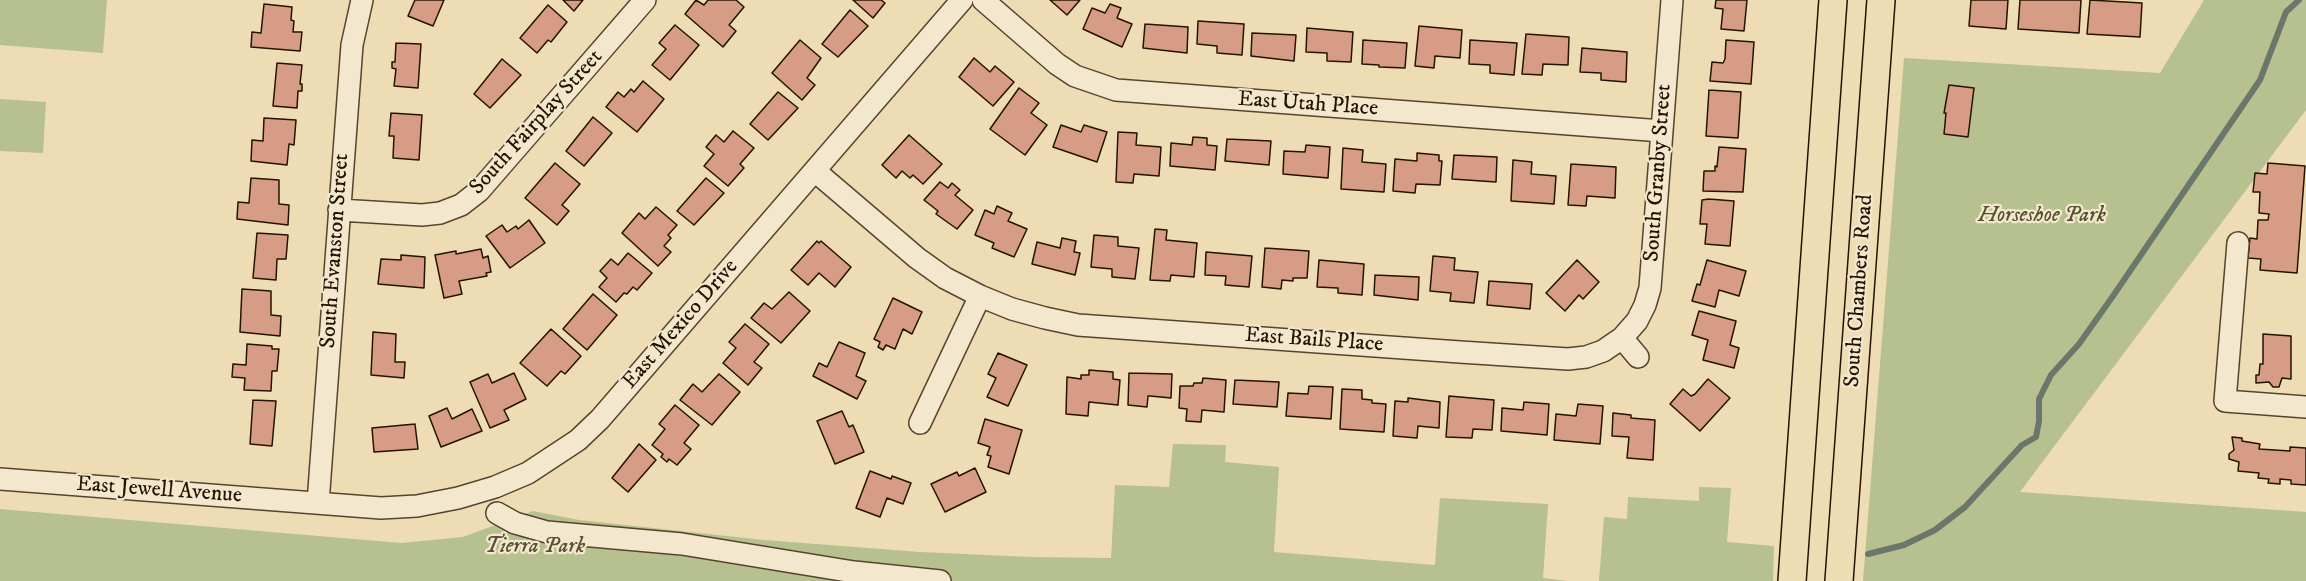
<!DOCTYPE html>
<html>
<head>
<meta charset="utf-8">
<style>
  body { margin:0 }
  canvas { display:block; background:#eddcb4 }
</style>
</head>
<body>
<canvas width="2306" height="581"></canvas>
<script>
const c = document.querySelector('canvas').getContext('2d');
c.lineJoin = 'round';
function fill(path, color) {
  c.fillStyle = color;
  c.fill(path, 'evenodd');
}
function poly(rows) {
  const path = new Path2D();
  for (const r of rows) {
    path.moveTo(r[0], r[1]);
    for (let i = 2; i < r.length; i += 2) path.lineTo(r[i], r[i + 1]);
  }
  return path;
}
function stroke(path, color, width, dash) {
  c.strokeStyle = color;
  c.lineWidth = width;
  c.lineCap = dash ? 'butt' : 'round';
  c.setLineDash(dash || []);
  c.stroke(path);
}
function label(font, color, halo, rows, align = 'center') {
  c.font = font + ' "IM FELL DW Pica",serif';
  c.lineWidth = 4.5;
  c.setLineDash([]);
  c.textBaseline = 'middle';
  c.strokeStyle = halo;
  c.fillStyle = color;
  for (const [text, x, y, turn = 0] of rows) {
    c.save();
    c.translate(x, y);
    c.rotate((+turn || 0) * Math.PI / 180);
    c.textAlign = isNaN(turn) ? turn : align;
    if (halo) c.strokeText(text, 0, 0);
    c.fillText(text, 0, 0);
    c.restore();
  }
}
fill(poly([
  [0,0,107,0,103,53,0,45],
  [2204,0,2306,0,2306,110,2020,492,2306,512,2306,581,1863,581,1904,58,2160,73],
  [0,99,46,102,43,153,0,151],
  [1173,444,1226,445,1225,462,1279,467,1274,552,1435,565,1440,498,1548,504,1543,578,1568,581,0,581,0,509,401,543,463,537,533,511,579,520,764,540,920,552,1031,557,1111,558,1115,485,1169,487],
  [1699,487,1731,488,1727,542,1774,546,1773,581,1599,581,1604,517,1627,519,1628,497,1699,501]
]), '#b6c18f');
stroke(poly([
  [1868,554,1904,545,1935,530,1965,507,2022,445,2036,437,2039,421,2039,399,2051,375,2079,344,2113,296,2260,80,2286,12,2299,0]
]), '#6b776b', 6);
const building = poly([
  [415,0,444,0,433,26,408,16,415,0],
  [563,0,583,0,574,11,563,0],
  [696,0,704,5,708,0,736,0,744,7,729,25,736,31,723,47,685,14,696,0],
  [853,0,881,0,885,3,873,18,853,0],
  [1050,0,1080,0,1067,15,1050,0],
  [1716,0,1747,0,1744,31,1721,29,1723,9,1715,8,1716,0],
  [1971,0,2008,0,2006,29,1969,26,1971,0],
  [2020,0,2081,0,2079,33,2018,29,2020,0],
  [2090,0,2142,3,2140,37,2087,34,2090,0],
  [264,4,292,7,291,20,294,21,293,32,302,32,300,51,251,47,252,32,261,33,264,4],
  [1110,4,1121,8,1117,18,1132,24,1122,47,1083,29,1092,8,1105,13,1110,4],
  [548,5,567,22,551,42,548,40,537,53,520,38,548,5],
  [850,10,868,26,838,57,822,44,850,10],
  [1198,21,1244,24,1242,55,1217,53,1217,46,1197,44,1198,21],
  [1145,24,1188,27,1187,53,1143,48,1145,24],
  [675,25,699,45,670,80,652,65,666,49,659,43,675,25],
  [1419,26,1462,30,1460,58,1435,56,1434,68,1415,66,1419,26],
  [1307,28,1353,32,1351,62,1327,61,1327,53,1306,52,1307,28],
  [1252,33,1296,35,1294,61,1251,56,1252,33],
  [1526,34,1569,37,1568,65,1543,64,1542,75,1522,74,1526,34],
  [800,40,821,58,807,78,815,85,802,100,772,73,800,40],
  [1363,40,1407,43,1405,68,1379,67,1379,65,1362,64,1363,40],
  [1470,40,1517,43,1514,75,1490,73,1490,65,1469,64,1470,40],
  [1726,40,1754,42,1751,84,1710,81,1712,62,1723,63,1725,59,1726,40],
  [396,43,421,44,418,88,394,86,396,69,392,68,392,62,395,62,396,43],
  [1582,48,1627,52,1626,82,1601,80,1601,73,1580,72,1582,48],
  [974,58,990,72,995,66,1014,82,993,106,959,77,974,58],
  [502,59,521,75,490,108,474,94,502,59],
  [277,63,302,65,300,84,302,84,302,91,298,91,297,108,273,106,277,63],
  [643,81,664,99,637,132,606,107,618,92,624,97,631,89,634,92,643,81],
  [1949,85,1974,88,1968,137,1944,134,1946,113,1944,113,1949,85],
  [1019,88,1039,103,1031,113,1047,125,1025,155,990,129,1019,88],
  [1709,90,1741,92,1738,138,1706,136,1709,90],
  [778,92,798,108,768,140,750,124,778,92],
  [391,113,422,115,419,160,393,158,394,136,389,136,391,113],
  [593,117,612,133,584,166,566,151,593,117],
  [264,118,296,120,294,145,289,144,287,165,251,161,252,140,263,141,264,118],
  [1061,125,1081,132,1084,125,1107,132,1097,162,1053,147,1061,125],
  [733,131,754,148,740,164,744,168,728,186,704,166,714,154,706,147,716,135,724,142,733,131],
  [1118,132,1137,133,1136,145,1161,147,1159,176,1134,174,1133,183,1116,182,1118,132],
  [909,135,942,164,923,184,913,175,910,178,902,171,896,178,882,165,909,135],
  [1193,137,1207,138,1207,145,1217,146,1215,170,1170,166,1171,143,1192,145,1193,137],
  [1227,139,1271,141,1269,165,1225,161,1227,139],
  [1306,145,1330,147,1328,178,1283,174,1284,151,1305,152,1306,145],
  [1719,147,1746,149,1743,192,1703,191,1704,171,1715,171,1715,166,1717,167,1719,147],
  [1343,148,1363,150,1362,162,1386,164,1384,192,1341,189,1343,148],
  [1417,153,1439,155,1439,161,1442,161,1440,185,1416,184,1415,193,1393,191,1395,159,1417,161,1417,153],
  [1454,155,1497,157,1496,182,1452,179,1454,155],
  [1513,160,1532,162,1531,174,1556,176,1554,204,1511,201,1513,160],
  [555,163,580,184,562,205,569,211,557,225,525,198,555,163],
  [2268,163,2305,166,2297,273,2260,270,2261,259,2248,258,2250,238,2257,239,2258,220,2268,220,2269,214,2259,213,2260,192,2253,192,2255,173,2267,174,2268,163],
  [1571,164,1616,167,1615,198,1587,196,1586,206,1568,205,1571,164],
  [251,178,279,180,279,204,289,205,288,225,237,219,238,202,249,203,251,178],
  [706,178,724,193,694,225,677,211,706,178],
  [940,182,948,188,952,183,960,190,955,195,973,210,957,229,936,214,938,211,924,200,940,182],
  [1709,199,1734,201,1730,246,1705,244,1707,224,1700,224,1702,200,1709,199],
  [997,206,1012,213,1008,221,1027,229,1014,257,992,248,994,243,975,235,985,210,994,214,997,206],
  [656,207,677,225,668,235,671,238,664,246,671,252,658,266,622,233,639,213,645,219,656,207],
  [529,220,545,243,510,268,486,236,502,225,507,232,516,226,518,229,529,220],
  [1155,229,1167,230,1166,240,1197,243,1194,277,1171,275,1170,281,1150,280,1155,229],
  [257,233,288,235,286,259,277,259,276,280,253,278,257,233],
  [1094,235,1118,237,1118,246,1139,248,1135,279,1112,277,1112,269,1091,267,1094,235],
  [1062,238,1076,241,1074,252,1080,253,1075,275,1032,264,1037,242,1060,248,1062,238],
  [817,241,819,243,821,241,851,267,835,287,819,273,808,285,791,270,817,241],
  [1265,248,1309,251,1307,278,1293,278,1293,281,1282,280,1281,289,1262,287,1265,248],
  [481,249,483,258,488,256,491,272,486,273,487,276,459,281,462,294,444,298,435,255,456,251,456,254,481,249],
  [1206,252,1252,256,1249,287,1225,285,1226,276,1205,275,1206,252],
  [628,253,652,273,637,290,633,287,627,294,624,293,616,302,599,287,607,278,600,271,611,259,618,265,628,253],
  [401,255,425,257,424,288,378,284,381,259,401,260,401,255],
  [1433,256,1455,258,1454,270,1478,272,1474,303,1450,301,1451,293,1430,291,1433,256],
  [1319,260,1364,264,1362,295,1338,293,1338,288,1317,287,1319,260],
  [1577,260,1599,282,1583,299,1579,295,1565,311,1546,293,1577,260],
  [1707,260,1746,271,1739,296,1719,290,1715,307,1692,301,1697,284,1700,285,1707,260],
  [1375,275,1419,277,1418,300,1374,295,1375,275],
  [1489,281,1532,284,1530,309,1487,305,1489,281],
  [242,289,271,291,271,315,281,316,280,336,240,332,242,289],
  [789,292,810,311,781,343,751,318,764,303,772,309,789,292],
  [593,294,617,315,587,350,563,329,593,294],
  [893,298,922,312,912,334,903,329,895,349,886,345,883,350,878,347,880,342,874,339,893,298],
  [1699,311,1736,321,1730,345,1739,348,1734,368,1703,360,1708,340,1692,335,1699,311],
  [745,324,769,344,754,362,762,368,748,385,723,363,736,348,729,342,745,324],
  [551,329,581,356,565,374,561,371,547,386,520,363,551,329],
  [373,332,396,334,395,362,405,362,404,378,371,375,373,332],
  [2263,334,2291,336,2291,379,2282,378,2279,387,2273,387,2269,382,2256,383,2256,375,2259,375,2260,364,2263,364,2263,334],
  [839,342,865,353,856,376,866,381,857,399,813,376,819,363,827,367,839,342],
  [247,344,272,346,272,349,279,349,277,371,272,371,271,391,244,390,245,378,232,377,233,364,246,365,247,344],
  [998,353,1027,365,1008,406,987,397,996,378,988,374,998,353],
  [1089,370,1113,372,1113,379,1120,380,1118,405,1089,402,1088,416,1066,414,1067,377,1081,379,1081,375,1089,375,1089,370],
  [514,373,526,399,504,410,509,420,490,428,470,382,488,374,492,383,514,373],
  [1129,373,1172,374,1171,398,1150,396,1148,396,1147,407,1128,405,1129,373],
  [719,374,740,392,712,425,680,400,693,384,702,392,719,374],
  [1203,378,1226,380,1224,412,1202,410,1201,422,1186,421,1187,409,1179,408,1180,386,1193,386,1194,383,1202,383,1203,378],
  [1708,379,1730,398,1700,431,1670,404,1683,389,1691,396,1695,394,1708,379],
  [1235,380,1279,382,1277,407,1233,404,1235,380],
  [1309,386,1333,387,1331,419,1286,416,1288,393,1308,394,1309,386],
  [1342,389,1362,390,1362,399,1372,400,1372,403,1386,404,1384,432,1340,429,1342,389],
  [1449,396,1494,400,1492,430,1473,429,1472,438,1446,437,1449,396],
  [1408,398,1440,402,1439,428,1418,426,1417,438,1393,436,1395,401,1408,402,1408,398],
  [253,400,276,401,272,446,250,444,253,400],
  [1524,402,1549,404,1547,435,1501,431,1502,408,1523,410,1524,402],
  [1578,404,1603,406,1600,444,1554,440,1556,414,1576,416,1578,404],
  [675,405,699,425,684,443,691,449,677,465,669,459,667,462,661,457,663,454,652,445,665,429,659,424,675,405],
  [447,408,452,419,472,409,482,431,441,447,429,416,447,408],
  [842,411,849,427,853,425,864,452,835,464,817,421,842,411],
  [1613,413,1631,415,1631,418,1655,420,1653,460,1627,458,1629,437,1612,436,1613,413],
  [985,419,1022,430,1009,474,988,467,991,456,987,455,990,447,978,443,985,419],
  [415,424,418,449,374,452,372,428,415,424],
  [2232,437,2242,438,2242,441,2260,444,2259,449,2290,451,2290,447,2306,448,2306,485,2291,484,2291,480,2280,479,2280,484,2268,483,2269,479,2258,478,2259,473,2238,471,2239,462,2229,459,2229,454,2234,450,2232,437],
  [639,444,656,460,628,492,612,478,639,444],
  [975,468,986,492,945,512,931,484,957,472,959,476,975,468],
  [870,471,891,479,892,476,911,483,903,504,887,498,880,517,856,508,870,471]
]);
fill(building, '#d69c85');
stroke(building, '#241300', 1.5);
const minor = poly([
  [983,0,1057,64,1075,76,1116,90,1662,131],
  [815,171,917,258,945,278,980,296,1012,309,1045,318,1078,325,1460,352,1568,359,1586,357,1603,351,1622,338,1637,321,1645,305,1650,288,1672,0],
  [339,210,422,215,440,213,461,205,479,191,645,0],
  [2238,243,2225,401,2306,407],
  [1622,338,1638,357],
  [920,423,980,296],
  [0,479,381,508,417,506,458,498,495,487,528,473,578,440,600,419,962,0],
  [318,503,352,45,362,0],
  [497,513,515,523,547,532,682,544,854,572,940,581]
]);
const major = poly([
  [1792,581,1833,0],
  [1839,581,1881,0]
]);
stroke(minor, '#56452d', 24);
stroke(major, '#241300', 30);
stroke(minor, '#f3e8ce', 21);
stroke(major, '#eddcb4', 27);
label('22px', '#241300', '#f3e8ce', [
  ["East Utah Place",1308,105,4],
  ["South Fairplay Street",537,123,-48],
  ["South Granby Street",1659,173,-86],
  ["South Evanston Street",336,251,-86],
  ["South Chambers Road",1860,291,-86],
  ["East Mexico Drive",681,325,-49],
  ["East Bails Place",1314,341,4],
  ["East Jewell Avenue",159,491,4]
]);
label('italic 22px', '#575032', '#f3e8ce', [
  ["Horseshoe Park",2042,216],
  ["Tierra Park",535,547]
]);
</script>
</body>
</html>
